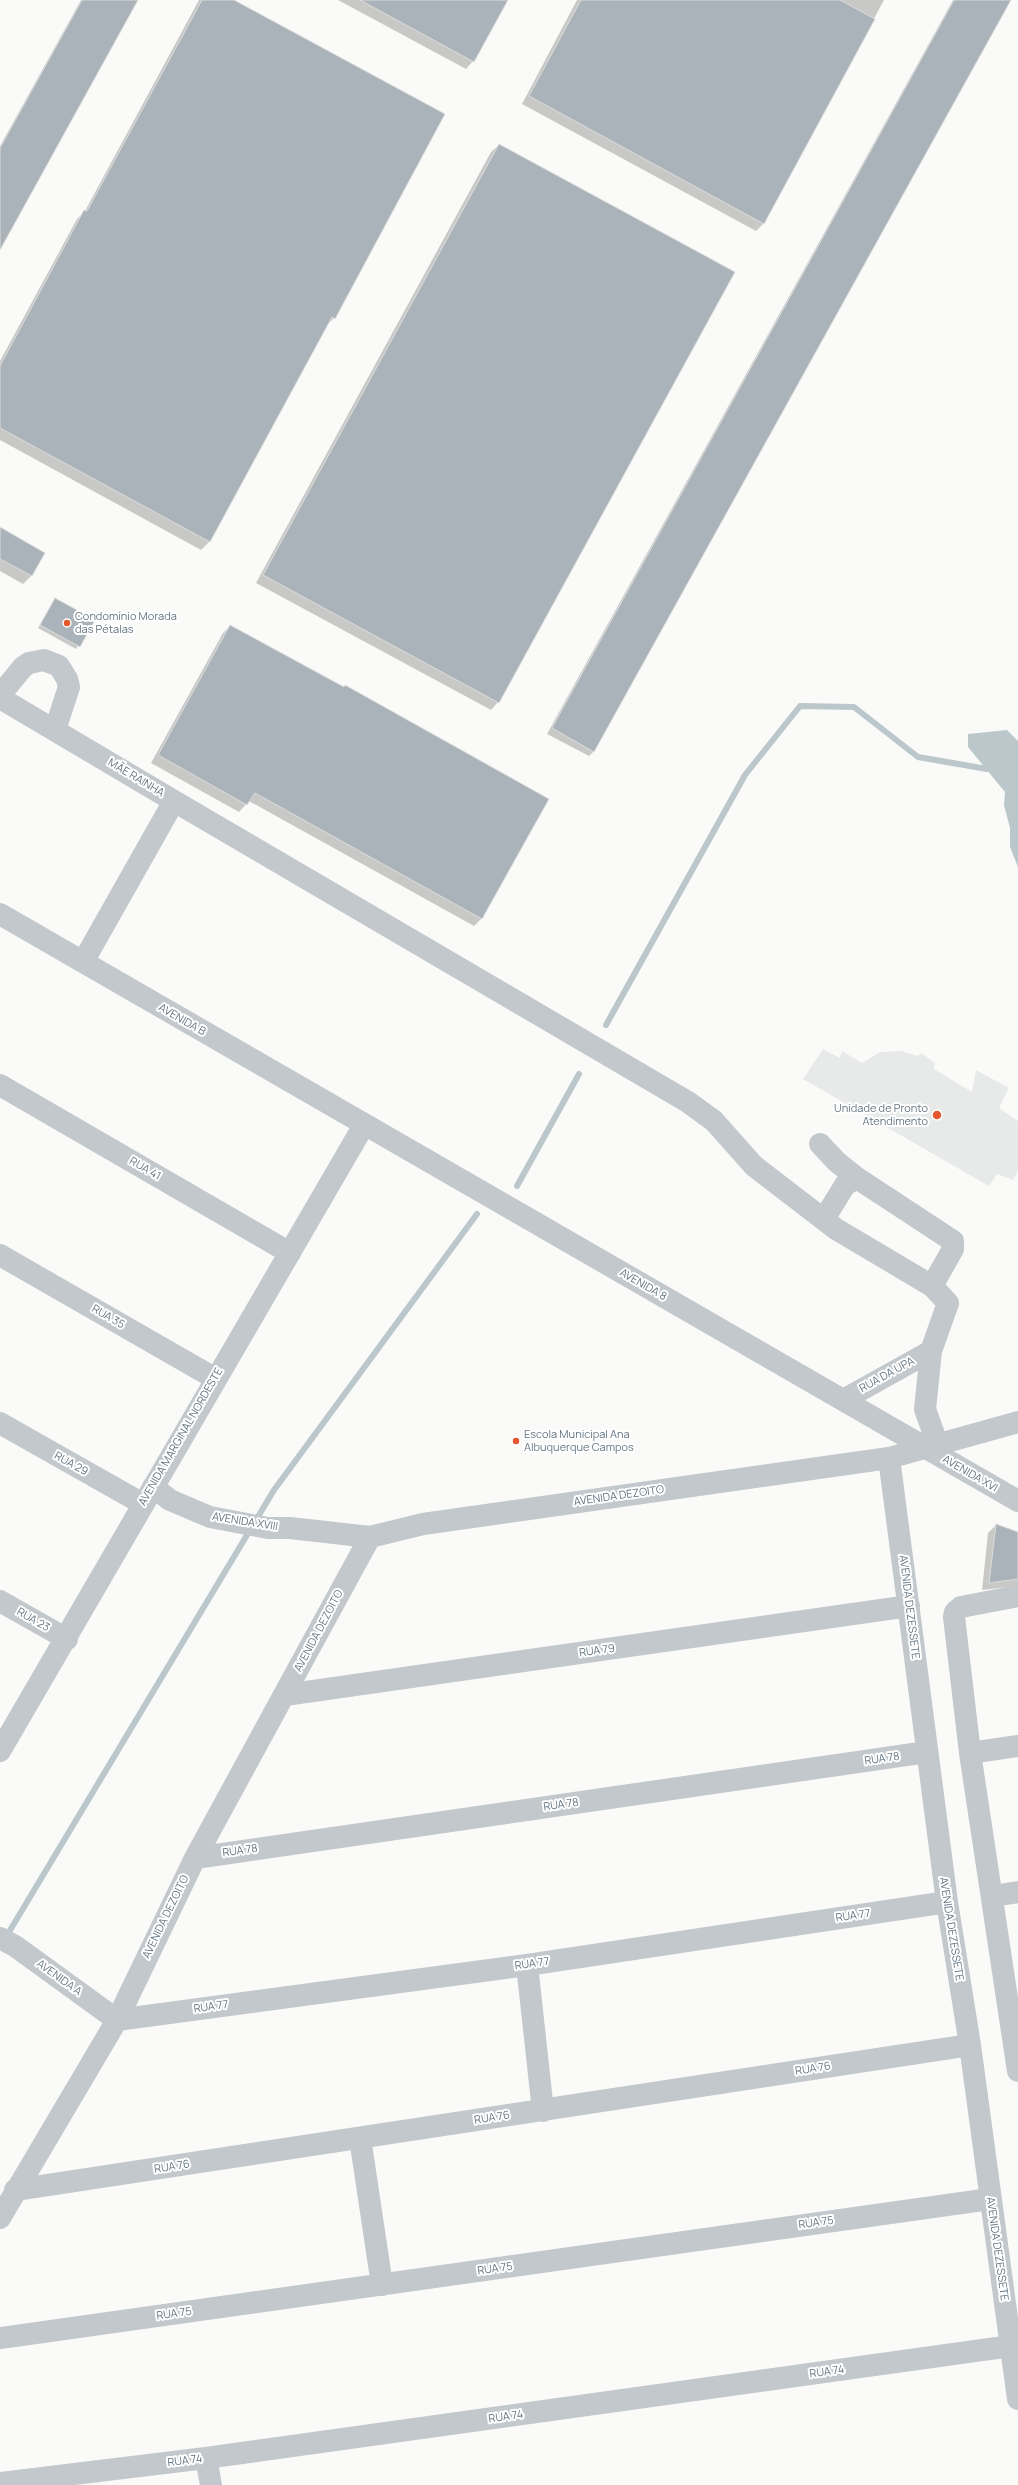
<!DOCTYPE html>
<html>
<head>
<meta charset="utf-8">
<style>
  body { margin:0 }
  canvas { display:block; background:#fafaf8 }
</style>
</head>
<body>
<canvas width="1018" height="2485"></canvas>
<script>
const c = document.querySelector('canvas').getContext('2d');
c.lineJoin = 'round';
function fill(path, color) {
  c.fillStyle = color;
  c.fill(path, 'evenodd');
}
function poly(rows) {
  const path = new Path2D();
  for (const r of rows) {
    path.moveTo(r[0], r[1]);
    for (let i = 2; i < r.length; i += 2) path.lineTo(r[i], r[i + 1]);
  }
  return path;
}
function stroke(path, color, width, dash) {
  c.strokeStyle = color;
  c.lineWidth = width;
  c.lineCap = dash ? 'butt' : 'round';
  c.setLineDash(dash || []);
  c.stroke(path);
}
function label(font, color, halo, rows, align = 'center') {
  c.font = font + ' Manrope,sans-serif';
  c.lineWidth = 4;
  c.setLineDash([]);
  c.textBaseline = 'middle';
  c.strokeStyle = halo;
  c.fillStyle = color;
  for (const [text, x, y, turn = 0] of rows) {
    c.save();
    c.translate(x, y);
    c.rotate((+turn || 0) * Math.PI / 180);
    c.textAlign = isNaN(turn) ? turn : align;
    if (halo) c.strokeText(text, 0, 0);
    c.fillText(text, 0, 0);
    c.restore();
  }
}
fill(poly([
  [823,1049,840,1058,842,1051,862,1063,880,1052,901,1051,918,1056,921,1053,935,1063,934,1069,972,1092,976,1070,1009,1088,999,1108,1018,1121,1018,1171,1013,1180,997,1174,989,1186,803,1079]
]), '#e8e9e9');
fill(poly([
  [1007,730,1018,741,1018,867,1010,847,1010,828,1004,805,1005,792,968,747,968,734]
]), '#bbc7cb');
fill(poly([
  [81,0,137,0,0,249,0,146],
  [199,0,232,0,334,318,326,326,209,542,201,550,0,440,0,361,77,219,85,211],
  [338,0,507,0,473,61,466,69],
  [577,0,884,0,764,223,756,231,522,104],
  [953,0,1010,0,594,751,589,756,547,734],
  [499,145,498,702,491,710,256,583,491,152],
  [0,528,44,553,31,576,23,584,0,571],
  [53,602,93,620,76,649,38,628],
  [230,626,548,799,481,919,474,926,249,801,239,812,151,763,223,633],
  [996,1525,1018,1533,1018,1586,982,1590,988,1533]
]), '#0003');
stroke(poly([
  [606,1025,745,775,800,706,854,707,918,757,987,769],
  [517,1186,579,1074],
  [6,1937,274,1490,477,1214]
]), '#bbc7cb', 6);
const building = poly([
  [82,0,138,0,0,250,0,148,82,0],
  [202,0,234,0,445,114,335,319,332,317,210,542,0,428,0,366,84,210,87,211,202,0],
  [360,0,508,0,474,62,360,0],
  [581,0,840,0,875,19,764,224,529,96,581,0],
  [954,0,1011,0,594,752,552,728,954,0],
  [499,144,735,272,499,703,263,575,499,144],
  [0,527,45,553,32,576,0,559,0,527],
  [55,598,95,620,80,647,40,625,55,598],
  [230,625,344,687,345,685,549,799,482,919,255,793,247,805,158,755,230,625],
  [996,1524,1018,1532,1018,1579,989,1583,996,1524]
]);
fill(building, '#aab3b9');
stroke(building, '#dcdcda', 1);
stroke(poly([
  [0,695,23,667,29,663,44,660,59,666,67,679,69,687,55,730],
  [0,698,174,801,83,962],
  [174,801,688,1102,714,1121,754,1166,836,1229,932,1286,948,1303,931,1351,925,1409,937,1443],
  [0,914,1018,1501],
  [0,1085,290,1253],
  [820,1144,837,1162,857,1178,953,1241,953,1249,932,1286],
  [824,1219,845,1185,857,1178],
  [0,1255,216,1379],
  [843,1400,931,1351],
  [0,1423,143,1504],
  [889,1458,947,1902,970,2045,1018,2399],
  [153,1487,170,1500,210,1517,268,1528,290,1528,370,1537],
  [1018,1596,961,1607,955,1612,954,1617,970,1753,1018,2071],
  [0,1601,67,1639],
  [285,1695,909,1606],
  [0,1751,364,1125],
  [970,1753,1018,1746],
  [195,1858,927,1752],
  [993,1896,1018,1892],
  [0,1938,15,1946,117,2020,527,1965,947,1902],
  [527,1965,543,2111],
  [360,2138,382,2285],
  [15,2190,970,2045],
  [0,2218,117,2020,195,1858,370,1537,423,1524,889,1458,1018,1422],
  [0,2338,990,2199],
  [206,2458,211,2485],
  [0,2483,206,2458,1011,2346]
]), '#c3c8cc', 22);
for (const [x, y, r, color] of [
  [67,623,4,"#e4572e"],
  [937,1115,5,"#e4572e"],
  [516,1441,4,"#e4572e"]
]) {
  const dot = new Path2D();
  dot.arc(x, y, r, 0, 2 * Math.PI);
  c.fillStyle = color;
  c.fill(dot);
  stroke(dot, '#fff', 1.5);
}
label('11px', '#657683', '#fff', [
  ["Condomínio Morada",75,617],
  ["das Pétalas",75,630],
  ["Unidade de Pronto",928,1109,"right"],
  ["Atendimento",928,1122,"right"],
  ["Escola Municipal Ana",524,1435],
  ["Albuquerque Campos",524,1448]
], 'left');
label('11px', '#657683', '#fff', [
  ["MÃE RAINHA",136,778,31],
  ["AVENIDA B",182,1020,30],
  ["RUA 41",145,1169,30],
  ["AVENIDA 8",643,1285,30],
  ["RUA 35",108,1317,30],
  ["RUA DA UPA",887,1375,-29],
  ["AVENIDA MARGINAL NORDESTE",181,1437,-60],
  ["RUA 29",71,1464,29],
  ["AVENIDA XVI",970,1474,30],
  ["AVENIDA DEZOITO",619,1496,-8],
  ["AVENIDA XVIII",245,1522,9],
  ["AVENIDA DEZESSETE",909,1607,83],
  ["RUA 23",33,1620,30],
  ["AVENIDA DEZOITO",319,1631,-62],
  ["RUA 79",597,1651,-8],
  ["RUA 78",882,1759,-8],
  ["RUA 78",561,1805,-8],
  ["RUA 78",240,1851,-8],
  ["RUA 77",853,1916,-8],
  ["AVENIDA DEZOITO",166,1917,-64],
  ["AVENIDA DEZESSETE",951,1929,81],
  ["RUA 77",532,1964,-8],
  ["AVENIDA A",59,1978,36],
  ["RUA 77",211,2007,-8],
  ["RUA 76",813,2069,-9],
  ["RUA 76",492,2118,-9],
  ["RUA 76",172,2167,-9],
  ["RUA 75",816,2223,-8],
  ["AVENIDA DEZESSETE",997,2249,82],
  ["RUA 75",495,2269,-8],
  ["RUA 75",174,2314,-8],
  ["RUA 74",827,2372,-8],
  ["RUA 74",506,2417,-8],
  ["RUA 74",185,2461,-7]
]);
</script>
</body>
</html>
